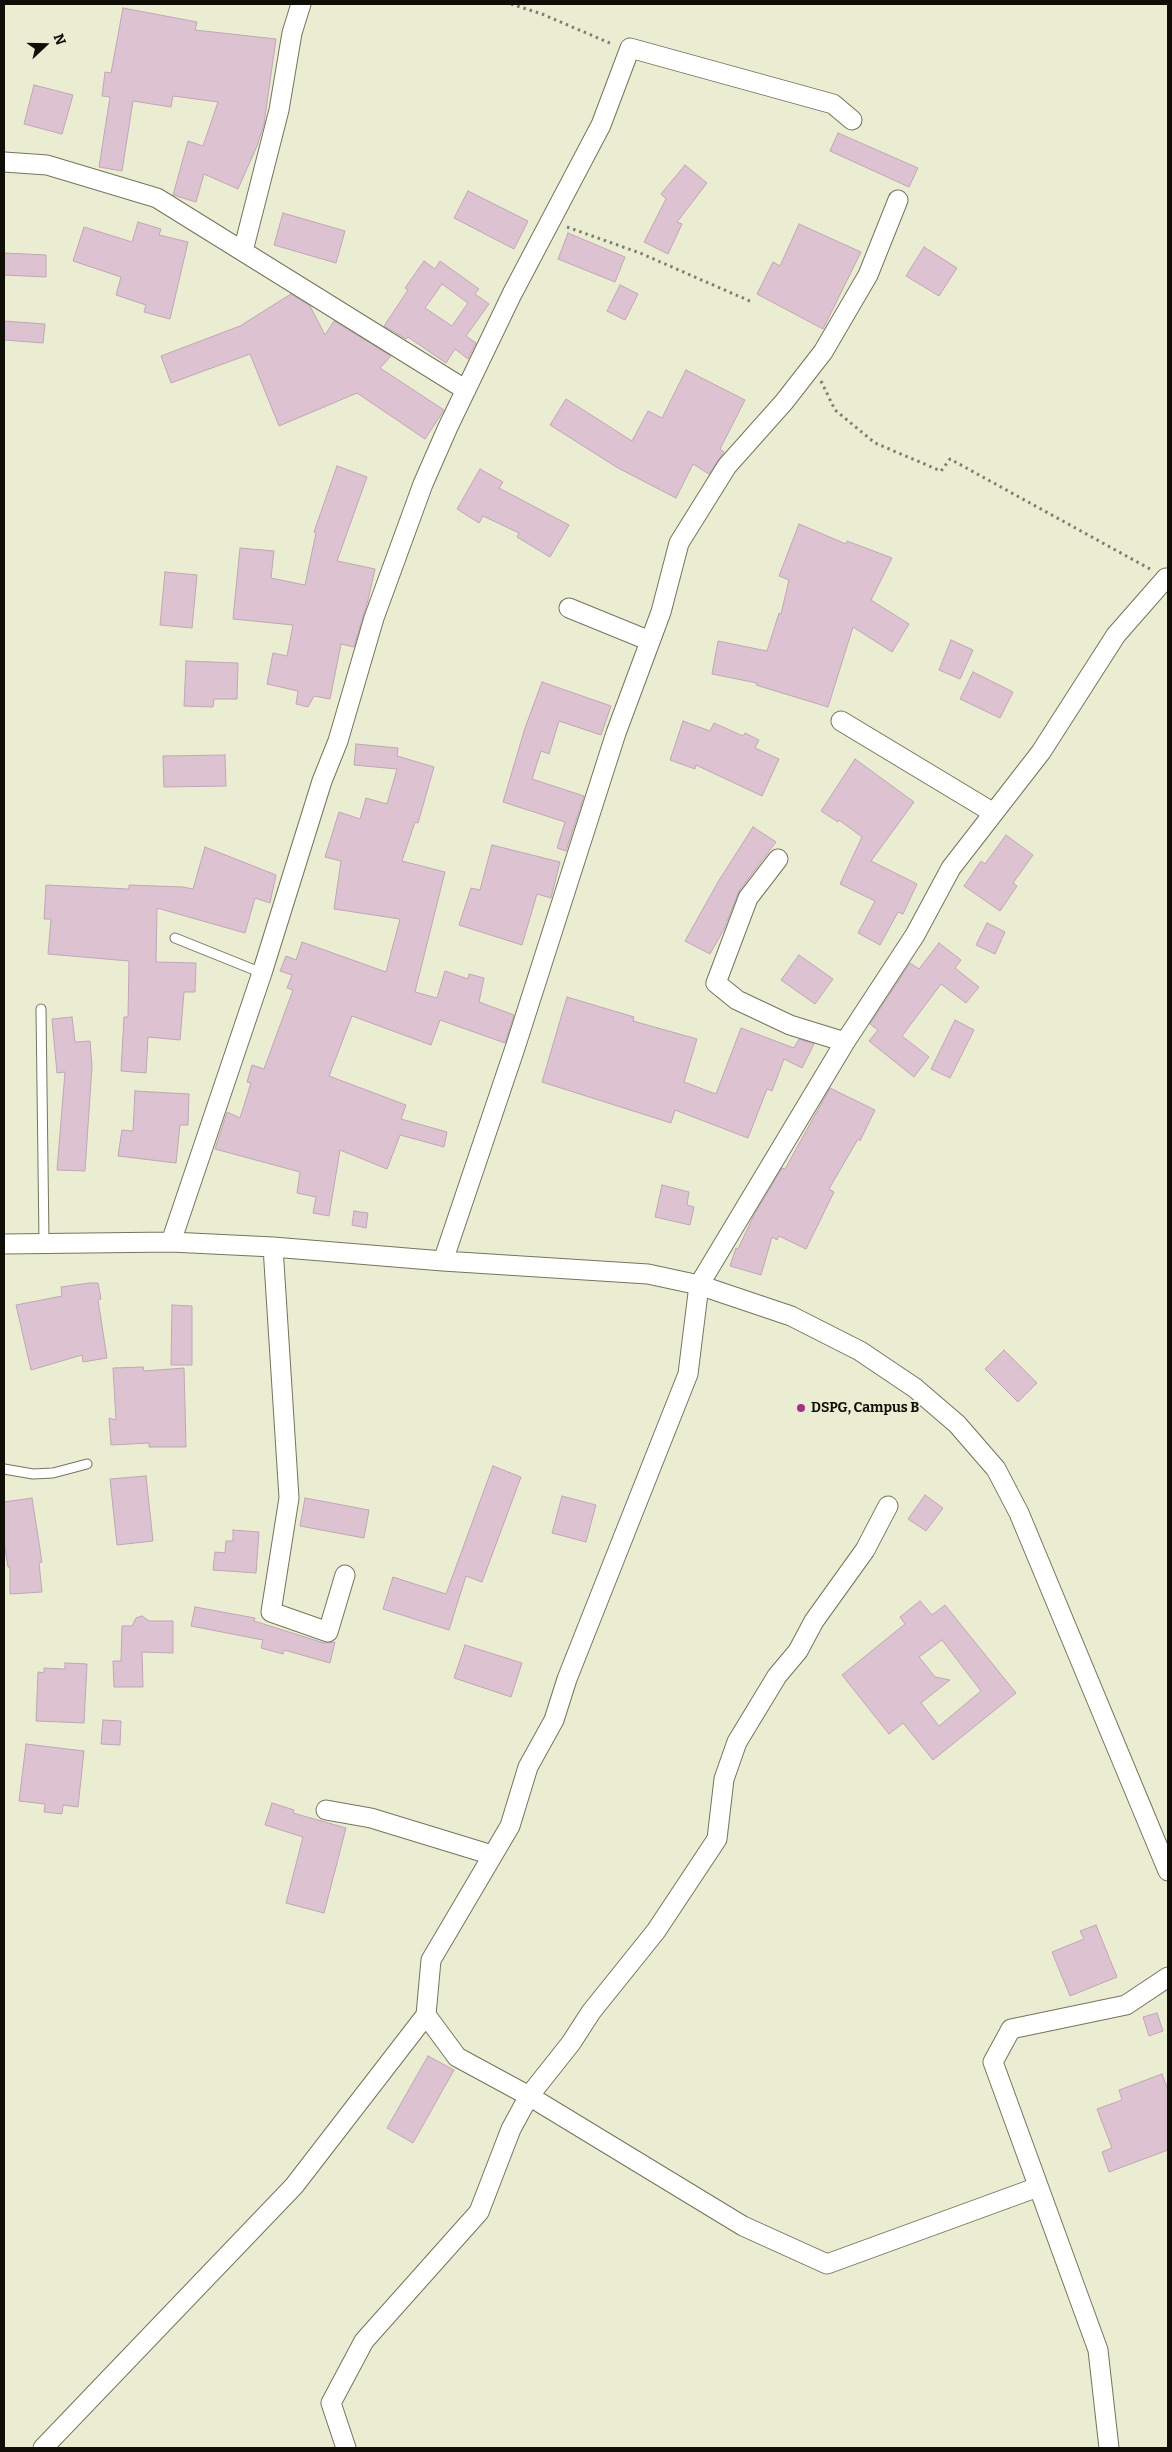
<!DOCTYPE html>
<html>
<head>
<meta charset="utf-8">
<style>
  body { margin:0 }
  #map { position:relative; width:1172px; height:2452px; overflow:hidden; background:#ebedd2; font-family:Bitter,serif }
  canvas { display:block }
  .frame { position:absolute; inset:0; border:5px solid #0f0f07; pointer-events:none }
  .north { position:absolute; left:20px; top:20px; width:50px; height:50px; -webkit-text-stroke:4px #ebedd2; paint-order:stroke; rotate:69deg; font-size:14px; font-weight:700; line-height:20px; text-align:center; color:#0f0f07 }
  .north::after { content:''; display:block; margin:auto; width:18px; height:22px; background:#0f0f07; clip-path:polygon(50% 0,100% 100%,50% 72%,0 100%) }
</style>
</head>
<body>
<div id="map">
<canvas width="1172" height="2452"></canvas>
<div class="frame"></div>
<div class="north">N</div>
</div>
<script>
const c = document.querySelector('canvas').getContext('2d');
c.lineJoin = 'round';
function fill(path, color) {
  c.fillStyle = color;
  c.fill(path, 'evenodd');
}
function poly(rows) {
  const path = new Path2D();
  for (const r of rows) {
    path.moveTo(r[0], r[1]);
    for (let i = 2; i < r.length; i += 2) path.lineTo(r[i], r[i + 1]);
  }
  return path;
}
function stroke(path, color, width, dash) {
  c.strokeStyle = color;
  c.lineWidth = width;
  c.lineCap = dash ? 'butt' : 'round';
  c.setLineDash(dash || []);
  c.stroke(path);
}
function label(font, color, halo, rows, align = 'center') {
  c.font = font + ' Bitter,serif';
  c.lineWidth = 4;
  c.setLineDash([]);
  c.textBaseline = 'middle';
  c.strokeStyle = halo;
  c.fillStyle = color;
  for (const [text, x, y, turn = 0] of rows) {
    c.save();
    c.translate(x, y);
    c.rotate((+turn || 0) * Math.PI / 180);
    c.textAlign = isNaN(turn) ? turn : align;
    if (halo) c.strokeText(text, 0, 0);
    c.fillText(text, 0, 0);
    c.restore();
  }
}
const building = poly([
  [123,8,197,22,195,30,276,39,264,124,257,146,238,189,204,174,196,202,173,195,188,141,203,146,218,102,173,96,171,107,133,101,122,171,99,167,110,97,102,96,105,72,111,73,123,8],
  [34,85,73,95,62,134,24,124,34,85],
  [838,133,918,168,909,187,830,151,838,133],
  [685,165,707,183,677,222,682,224,668,254,644,242,666,199,661,194,685,165],
  [468,191,528,221,514,249,454,218,468,191],
  [283,213,345,231,336,263,274,245,283,213],
  [138,222,161,229,159,235,188,242,170,319,144,312,146,305,116,295,121,277,73,261,84,227,132,242,138,222],
  [799,224,861,252,823,329,757,294,773,262,780,266,799,224],
  [568,233,625,257,615,282,558,259,568,233],
  [924,247,957,268,939,296,906,276,924,247],
  [4,253,46,255,46,277,4,275,4,253],
  [424,261,435,269,440,261,479,289,475,294,489,304,466,336,476,343,468,359,455,349,446,363,408,337,406,339,384,326,408,290,405,288,424,261],
  [442,284,468,303,452,326,425,308,442,284],
  [620,285,638,294,625,320,607,311,620,285],
  [291,294,310,306,325,335,334,321,391,356,380,368,444,410,425,439,357,393,279,426,250,354,171,383,161,356,240,326,291,294],
  [4,321,45,324,43,343,4,340,4,321],
  [686,370,745,400,720,449,724,452,709,474,693,464,676,498,618,468,550,425,566,399,632,441,648,411,662,418,686,370],
  [337,466,367,477,337,561,375,569,368,600,354,647,341,644,330,699,314,696,308,707,296,704,298,691,267,684,273,653,287,656,293,625,233,619,240,548,274,551,271,578,305,585,316,533,314,532,337,466],
  [480,469,503,482,499,488,569,525,550,557,517,537,519,533,483,516,479,523,457,509,480,469],
  [799,524,846,544,847,541,892,558,871,600,909,624,892,652,853,627,828,707,756,685,757,683,712,674,718,641,767,651,779,613,781,614,789,580,779,576,799,524],
  [165,572,197,575,192,628,160,625,165,572],
  [951,640,973,650,960,679,939,670,951,640],
  [186,661,238,663,237,699,214,699,213,707,184,706,186,661],
  [973,672,1013,692,1000,718,960,699,973,672],
  [542,682,611,706,601,735,559,721,549,754,541,751,532,779,584,796,566,851,557,848,565,822,503,802,525,728,542,682],
  [683,721,710,731,714,723,743,736,745,733,759,740,755,748,779,759,762,796,696,765,695,769,670,760,683,721],
  [356,744,398,748,397,756,434,767,418,823,415,822,402,861,445,872,415,992,437,998,445,971,468,979,469,974,484,978,479,1002,514,1015,505,1043,440,1020,431,1045,352,1016,329,1076,406,1105,401,1119,447,1132,444,1147,400,1135,387,1169,340,1150,329,1216,313,1213,316,1197,297,1193,300,1172,215,1149,227,1112,240,1118,251,1083,247,1082,252,1065,264,1069,293,990,287,988,292,975,280,971,286,956,296,960,302,942,386,972,400,919,334,909,341,861,325,857,339,812,360,819,366,798,387,804,397,769,354,765,356,744],
  [225,755,226,786,164,787,163,756,225,755],
  [855,759,914,802,871,861,917,884,903,914,898,912,880,945,858,933,875,901,840,884,862,837,839,820,838,822,821,811,855,759],
  [753,827,776,842,739,891,724,929,710,954,685,941,718,882,753,827],
  [1006,835,1033,855,1013,883,1017,886,1000,911,964,886,981,861,985,864,1006,835],
  [492,845,560,862,551,898,537,894,522,945,459,925,471,888,480,890,492,845],
  [205,847,276,875,270,903,255,898,245,933,157,908,156,962,196,963,195,992,184,992,180,1040,148,1037,146,1073,121,1071,124,1017,128,1017,129,961,48,954,51,919,44,919,46,885,129,889,129,885,183,887,193,889,205,847],
  [987,923,1005,932,995,954,976,945,987,923],
  [939,943,961,960,955,968,979,987,966,1003,941,984,902,1036,929,1057,914,1077,869,1041,878,1030,870,1024,910,963,919,969,939,943],
  [799,955,833,979,815,1004,781,980,799,955],
  [567,997,634,1017,633,1021,697,1039,684,1082,716,1094,741,1028,794,1048,799,1039,814,1044,802,1068,784,1059,772,1091,767,1089,748,1138,675,1110,671,1123,542,1082,567,997],
  [72,1017,75,1042,90,1041,92,1066,85,1171,57,1170,65,1072,57,1073,52,1019,72,1017],
  [955,1020,974,1030,950,1078,931,1069,955,1020],
  [830,1088,875,1110,860,1141,858,1139,829,1189,834,1192,806,1249,779,1236,777,1240,772,1237,761,1275,730,1266,736,1248,738,1249,753,1217,782,1168,785,1169,830,1088],
  [135,1091,189,1094,188,1125,180,1125,176,1163,118,1156,122,1130,133,1131,135,1091],
  [662,1185,689,1192,687,1205,694,1207,690,1225,655,1217,662,1185],
  [354,1211,368,1213,366,1228,352,1225,354,1211],
  [89,1283,98,1283,101,1299,98,1300,107,1358,83,1362,82,1355,31,1370,16,1305,62,1296,61,1287,89,1283],
  [172,1305,192,1306,192,1365,171,1365,172,1305],
  [1004,1350,1037,1383,1018,1402,985,1369,1004,1350],
  [143,1367,144,1371,184,1368,186,1447,149,1447,149,1443,111,1445,109,1418,116,1420,113,1368,143,1367],
  [493,1466,521,1477,482,1582,466,1576,449,1630,383,1609,393,1577,446,1594,493,1466],
  [146,1476,153,1541,117,1545,110,1479,146,1476],
  [925,1495,943,1508,926,1531,908,1519,925,1495],
  [562,1496,596,1505,586,1542,552,1533,562,1496],
  [32,1498,42,1562,39,1563,42,1592,10,1594,10,1567,8,1567,4,1542,4,1502,32,1498],
  [305,1498,369,1510,364,1538,300,1526,305,1498],
  [233,1530,259,1532,256,1573,213,1570,215,1552,225,1553,226,1541,233,1541,233,1530],
  [920,1601,932,1615,945,1605,1016,1693,933,1760,903,1723,889,1734,842,1675,905,1624,900,1617,920,1601],
  [942,1640,981,1691,939,1726,921,1703,950,1680,935,1677,919,1657,942,1640],
  [195,1607,255,1618,254,1621,324,1643,335,1642,330,1663,284,1650,283,1654,261,1648,263,1640,191,1626,195,1607],
  [142,1616,149,1621,173,1621,173,1653,142,1652,143,1687,114,1687,113,1661,121,1661,122,1626,132,1626,136,1618,142,1616],
  [465,1645,522,1663,511,1697,454,1678,465,1645],
  [65,1663,87,1664,84,1723,36,1721,38,1672,44,1673,44,1668,65,1669,65,1663],
  [103,1720,121,1721,120,1745,101,1744,103,1720],
  [26,1744,84,1751,78,1807,63,1805,62,1814,44,1812,45,1804,19,1801,26,1744],
  [272,1803,294,1810,293,1813,346,1828,324,1913,286,1903,303,1837,265,1825,272,1803],
  [1096,1925,1117,1977,1070,1996,1052,1952,1084,1939,1080,1931,1096,1925],
  [1157,2013,1163,2031,1149,2036,1143,2017,1157,2013],
  [428,2056,454,2070,413,2143,387,2128,428,2056],
  [1162,2074,1168,2090,1168,2150,1109,2172,1102,2152,1112,2148,1097,2109,1122,2100,1119,2090,1162,2074]
]);
fill(building, '#ddc3d2');
stroke(building, '#bfa6b5', 1);
const lane = poly([
  [175,938,262,973],
  [41,1009,44,1242],
  [4,1469,33,1474,53,1473,87,1464]
]);
const street = poly([
  [4,162,47,165,157,198,466,390],
  [243,251,279,110,292,33,301,4],
  [569,608,650,641],
  [841,721,992,812],
  [778,859,748,898,716,983,737,1000,790,1025,845,1042],
  [171,1242,262,973,322,781,338,741,374,618,423,484,448,427,512,294,601,125,630,48,833,104,852,120],
  [4,1244,171,1242,273,1247,443,1261,648,1274,699,1285,791,1316,860,1351,915,1388,957,1424,996,1469,1019,1513,1168,1871],
  [273,1247,289,1498,271,1612,328,1632,345,1575],
  [443,1261,515,1048,616,733,661,612,679,543,727,466,784,402,823,352,868,275,898,200],
  [326,1810,371,1818,492,1855],
  [1038,2187,827,2264,743,2226,529,2096,457,2057,426,2015,431,1960,510,1826,528,1767,554,1720,567,1679,688,1374,699,1285,845,1042,915,935,951,868,1041,752,1116,635,1166,578,1168,578],
  [43,2448,294,2186,426,2015],
  [346,2448,331,2403,364,2341,479,2212,511,2129,529,2096,571,2043,591,2012,656,1931,717,1839,724,1779,737,1742,777,1676,798,1651,814,1621,865,1550,888,1506],
  [1109,2448,1098,2350,993,2062,1011,2029,1126,2005,1168,1977]
]);
stroke(lane, '#74755d', 11);
stroke(street, '#74755d', 21);
stroke(poly([
  [511,4,542,14,612,44],
  [567,227,640,253,752,302],
  [821,381,835,410,875,443,941,471,950,459,1150,569]
]), '#7e7f6e', 3, [2.5, 4]);
stroke(lane, '#fff', 9);
stroke(street, '#fff', 19);
for (const [x, y, r, color] of [
  [801,1408,5,"#a72f85"]
]) {
  const dot = new Path2D();
  dot.arc(x, y, r, 0, 2 * Math.PI);
  c.fillStyle = color;
  c.fill(dot);
  stroke(dot, '#ebedd2', 2);
}
label('bold 14px', '#0f0f07', '#ebedd2', [
  ["DSPG, Campus B",811,1408]
], 'left');
</script>
</body>
</html>
